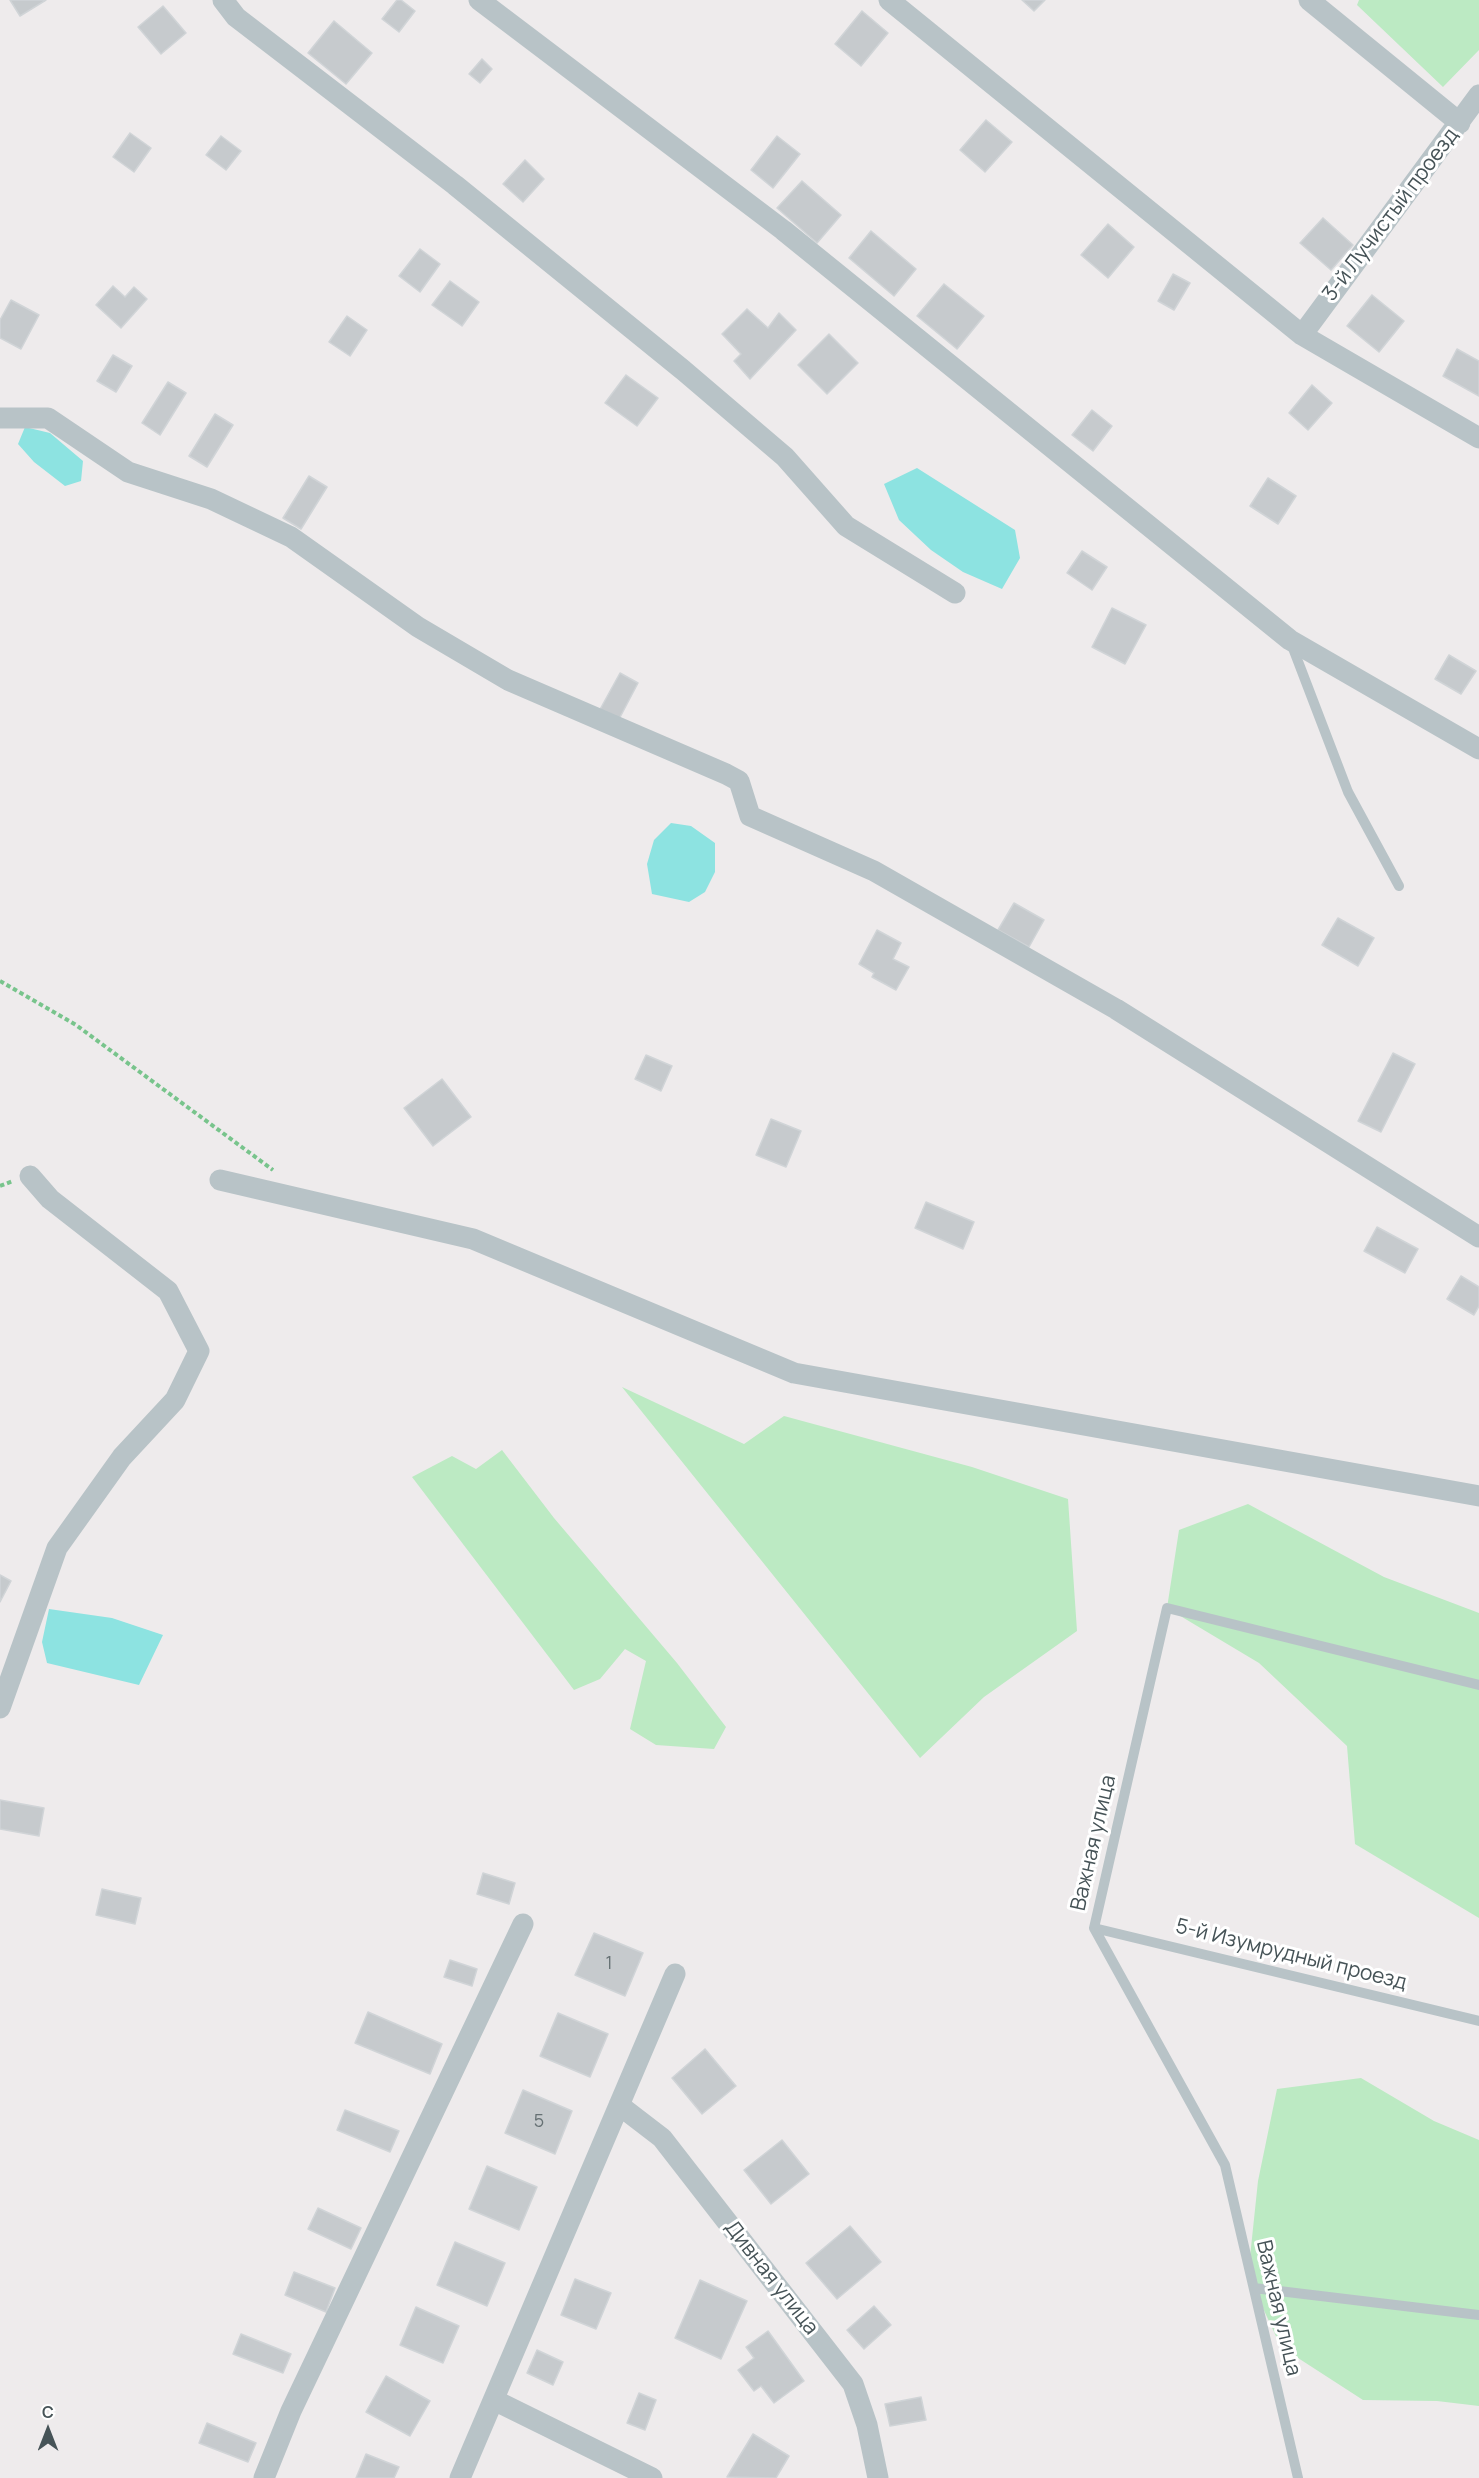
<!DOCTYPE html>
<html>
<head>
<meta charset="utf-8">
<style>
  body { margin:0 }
  #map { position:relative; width:1479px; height:2478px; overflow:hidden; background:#eeebec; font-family:Manrope,sans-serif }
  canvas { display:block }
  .north { position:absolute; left:18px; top:2400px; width:60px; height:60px; -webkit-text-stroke:4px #fff; paint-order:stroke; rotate:0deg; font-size:16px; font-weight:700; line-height:24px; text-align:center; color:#465357 }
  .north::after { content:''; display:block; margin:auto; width:21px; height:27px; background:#465357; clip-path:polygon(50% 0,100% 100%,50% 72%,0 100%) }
</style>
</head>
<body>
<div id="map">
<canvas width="1479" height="2478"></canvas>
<div class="north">С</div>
</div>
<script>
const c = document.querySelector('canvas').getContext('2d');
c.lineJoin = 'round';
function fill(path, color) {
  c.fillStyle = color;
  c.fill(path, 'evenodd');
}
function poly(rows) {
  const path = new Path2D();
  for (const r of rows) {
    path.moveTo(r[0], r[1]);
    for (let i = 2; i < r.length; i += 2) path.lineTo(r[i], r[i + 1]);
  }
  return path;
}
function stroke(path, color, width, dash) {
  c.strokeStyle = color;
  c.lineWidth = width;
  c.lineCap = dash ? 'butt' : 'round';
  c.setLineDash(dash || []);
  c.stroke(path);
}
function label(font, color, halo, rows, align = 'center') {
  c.font = font + ' Manrope,sans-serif';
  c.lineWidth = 6;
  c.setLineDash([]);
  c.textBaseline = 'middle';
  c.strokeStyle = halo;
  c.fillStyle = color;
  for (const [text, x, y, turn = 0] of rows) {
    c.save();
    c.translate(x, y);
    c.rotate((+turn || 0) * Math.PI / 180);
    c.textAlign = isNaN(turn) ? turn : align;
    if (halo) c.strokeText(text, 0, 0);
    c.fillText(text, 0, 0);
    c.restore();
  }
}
fill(poly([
  [1359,0,1479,0,1479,50,1443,87,1357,5],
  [622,1387,744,1444,784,1416,972,1467,1068,1499,1077,1631,984,1697,920,1758],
  [502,1450,554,1518,677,1663,726,1727,714,1749,656,1745,630,1729,646,1661,625,1649,600,1679,574,1690,412,1477,452,1456,476,1469],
  [1248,1504,1384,1577,1479,1613,1479,1918,1355,1844,1347,1746,1259,1663,1167,1608,1179,1530],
  [1361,2078,1434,2121,1479,2140,1479,2406,1437,2401,1363,2400,1281,2347,1248,2276,1258,2181,1277,2089]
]), '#bceac3');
fill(poly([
  [25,427,50,433,83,461,81,481,65,486,34,462,18,444],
  [917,468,1015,530,1020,558,1002,589,963,572,931,550,899,520,884,484],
  [671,823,691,826,715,843,715,872,705,892,689,902,652,894,647,864,654,840],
  [49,1609,112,1618,163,1635,139,1685,47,1663,42,1642]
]), '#8de3e1');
const building = poly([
  [10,0,46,0,20,16,10,0],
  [397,0,401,0,415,11,399,32,382,19,397,0],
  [1022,0,1045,0,1034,11,1022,0],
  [163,6,186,33,161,54,138,27,163,6],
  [862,11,888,33,861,66,835,44,862,11],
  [334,21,372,53,346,84,308,53,334,21],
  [482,59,492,69,480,83,469,74,482,59],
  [986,120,1012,142,985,172,960,150,986,120],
  [130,133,151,148,134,172,113,157,130,133],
  [221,136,241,151,226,170,206,155,221,136],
  [777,136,800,154,773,188,751,170,777,136],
  [525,160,544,179,523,202,503,184,525,160],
  [802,181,841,215,817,243,777,208,802,181],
  [1323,218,1353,245,1331,270,1300,243,1323,218],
  [1108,224,1134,247,1108,278,1081,255,1108,224],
  [871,231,916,269,894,296,849,258,871,231],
  [420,249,440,264,420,292,399,276,420,249],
  [1173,274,1190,283,1174,310,1158,301,1173,274],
  [450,281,479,302,462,326,432,305,450,281],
  [944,284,984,316,957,349,917,316,944,284],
  [113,286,125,297,134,287,147,299,121,328,96,305,113,286],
  [1372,295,1404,321,1379,352,1347,326,1372,295],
  [11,300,39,315,21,349,0,338,0,320,11,300],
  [747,309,768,328,779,313,796,330,750,379,734,361,741,354,722,334,747,309],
  [347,316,367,330,350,356,329,342,347,316],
  [829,334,858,363,827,394,798,365,829,334],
  [1457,349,1479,361,1479,396,1443,376,1457,349],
  [113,355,132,366,116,392,97,381,113,355],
  [626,375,658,398,637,426,605,403,626,375],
  [168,382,186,393,160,435,142,423,168,382],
  [1312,385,1332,403,1308,430,1289,413,1312,385],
  [1092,410,1112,426,1093,451,1072,435,1092,410],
  [215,414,233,425,207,467,189,456,215,414],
  [309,476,327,487,301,529,283,518,309,476],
  [1268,478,1296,496,1278,524,1250,506,1268,478],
  [1082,551,1107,567,1092,590,1067,573,1082,551],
  [1112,608,1146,625,1125,664,1092,647,1112,608],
  [1449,655,1476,671,1461,694,1435,679,1449,655],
  [620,673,638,683,617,723,598,713,620,673],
  [1014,903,1044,920,1029,947,998,930,1014,903],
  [1338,918,1374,938,1358,966,1322,945,1338,918],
  [877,930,901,943,893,959,909,967,896,990,872,977,874,973,859,964,877,930],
  [1393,1053,1415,1064,1381,1132,1358,1121,1393,1053],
  [646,1055,672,1066,661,1091,635,1079,646,1055],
  [442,1079,471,1117,433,1146,404,1108,442,1079],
  [771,1119,801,1131,786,1167,756,1155,771,1119],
  [926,1202,974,1222,963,1249,915,1228,926,1202],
  [1377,1227,1418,1249,1405,1273,1364,1251,1377,1227],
  [1461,1276,1479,1287,1479,1306,1474,1315,1447,1299,1461,1276],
  [0,1575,11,1581,0,1602,0,1575],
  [0,1800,44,1808,39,1836,0,1829,0,1800],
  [483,1873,515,1883,509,1904,477,1894,483,1873],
  [102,1889,141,1898,135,1924,96,1915,102,1889],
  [594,1933,643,1953,625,1996,575,1975,594,1933],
  [450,1960,477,1969,472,1986,444,1977,450,1960],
  [368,2012,442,2044,430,2074,355,2043,368,2012],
  [558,2013,608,2034,590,2077,540,2056,558,2013],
  [705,2049,736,2086,702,2114,672,2078,705,2049],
  [523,2090,572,2111,555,2154,505,2133,523,2090],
  [345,2110,399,2131,390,2152,337,2130,345,2110],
  [782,2140,809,2174,771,2204,744,2170,782,2140],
  [487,2166,537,2187,519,2230,469,2209,487,2166],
  [318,2208,361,2228,351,2249,308,2229,318,2208],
  [850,2226,881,2262,837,2299,806,2263,850,2226],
  [455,2242,505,2263,487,2306,437,2285,455,2242],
  [294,2272,335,2288,326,2312,285,2295,294,2272],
  [575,2279,611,2293,596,2329,561,2315,575,2279],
  [700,2280,747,2301,721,2359,675,2338,700,2280],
  [874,2306,891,2325,864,2349,847,2330,874,2306],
  [416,2307,459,2326,443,2363,400,2345,416,2307],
  [768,2331,804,2381,774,2403,761,2386,754,2391,738,2370,754,2358,746,2347,768,2331],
  [241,2334,291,2354,283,2373,233,2354,241,2334],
  [537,2350,563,2362,553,2385,527,2373,537,2350],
  [386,2376,430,2401,410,2436,366,2412,386,2376],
  [639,2393,656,2400,645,2430,627,2423,639,2393],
  [921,2397,926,2420,890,2426,885,2404,921,2397],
  [207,2423,256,2443,248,2462,199,2443,207,2423],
  [753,2434,789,2456,776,2478,727,2477,753,2434],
  [366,2454,399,2467,394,2478,356,2478,366,2454]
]);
fill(building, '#c6cacd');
stroke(building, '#d0d4d7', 1.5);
stroke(poly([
  [0,981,76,1025,273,1170],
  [0,1186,13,1181]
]), '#78c48c', 4, [4.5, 3]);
stroke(poly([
  [1291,643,1348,792,1399,886],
  [1094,1928,1479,2021],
  [1254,2288,1479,2315],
  [1298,2478,1225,2165,1094,1928,1167,1608,1479,1685]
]), '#b8c3c7', 10);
stroke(poly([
  [223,0,236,17,455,185,683,370,785,457,846,526,955,593],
  [479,0,783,230,1290,640,1479,749],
  [889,0,1302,335,1479,438],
  [1309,0,1460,123],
  [1302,335,1479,95],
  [0,418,48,418,128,472,211,499,291,537,418,627,508,680,726,774,739,781,750,816,874,871,1116,1009,1479,1237],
  [220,1180,473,1239,794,1373,1479,1496],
  [0,1708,57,1548,122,1457,175,1400,199,1351,168,1291,50,1199,30,1176],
  [619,2105,662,2138,853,2384,867,2425,878,2478],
  [494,2400,652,2478],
  [264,2478,291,2411,523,1924],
  [460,2478,675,1974]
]), '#b8c3c7', 21);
label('18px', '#667174', null, [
  ["1",609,1964],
  ["5",539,2122]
]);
label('21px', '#465357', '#fff', [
  ["3-й Лучистый проезд",1391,215,-53],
  ["Важная улица",1094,1843,-77],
  ["5-й Изумрудный проезд",1291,1955,14],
  ["Дивная улица",771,2278,52],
  ["Важная улица",1278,2308,77]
]);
</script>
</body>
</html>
